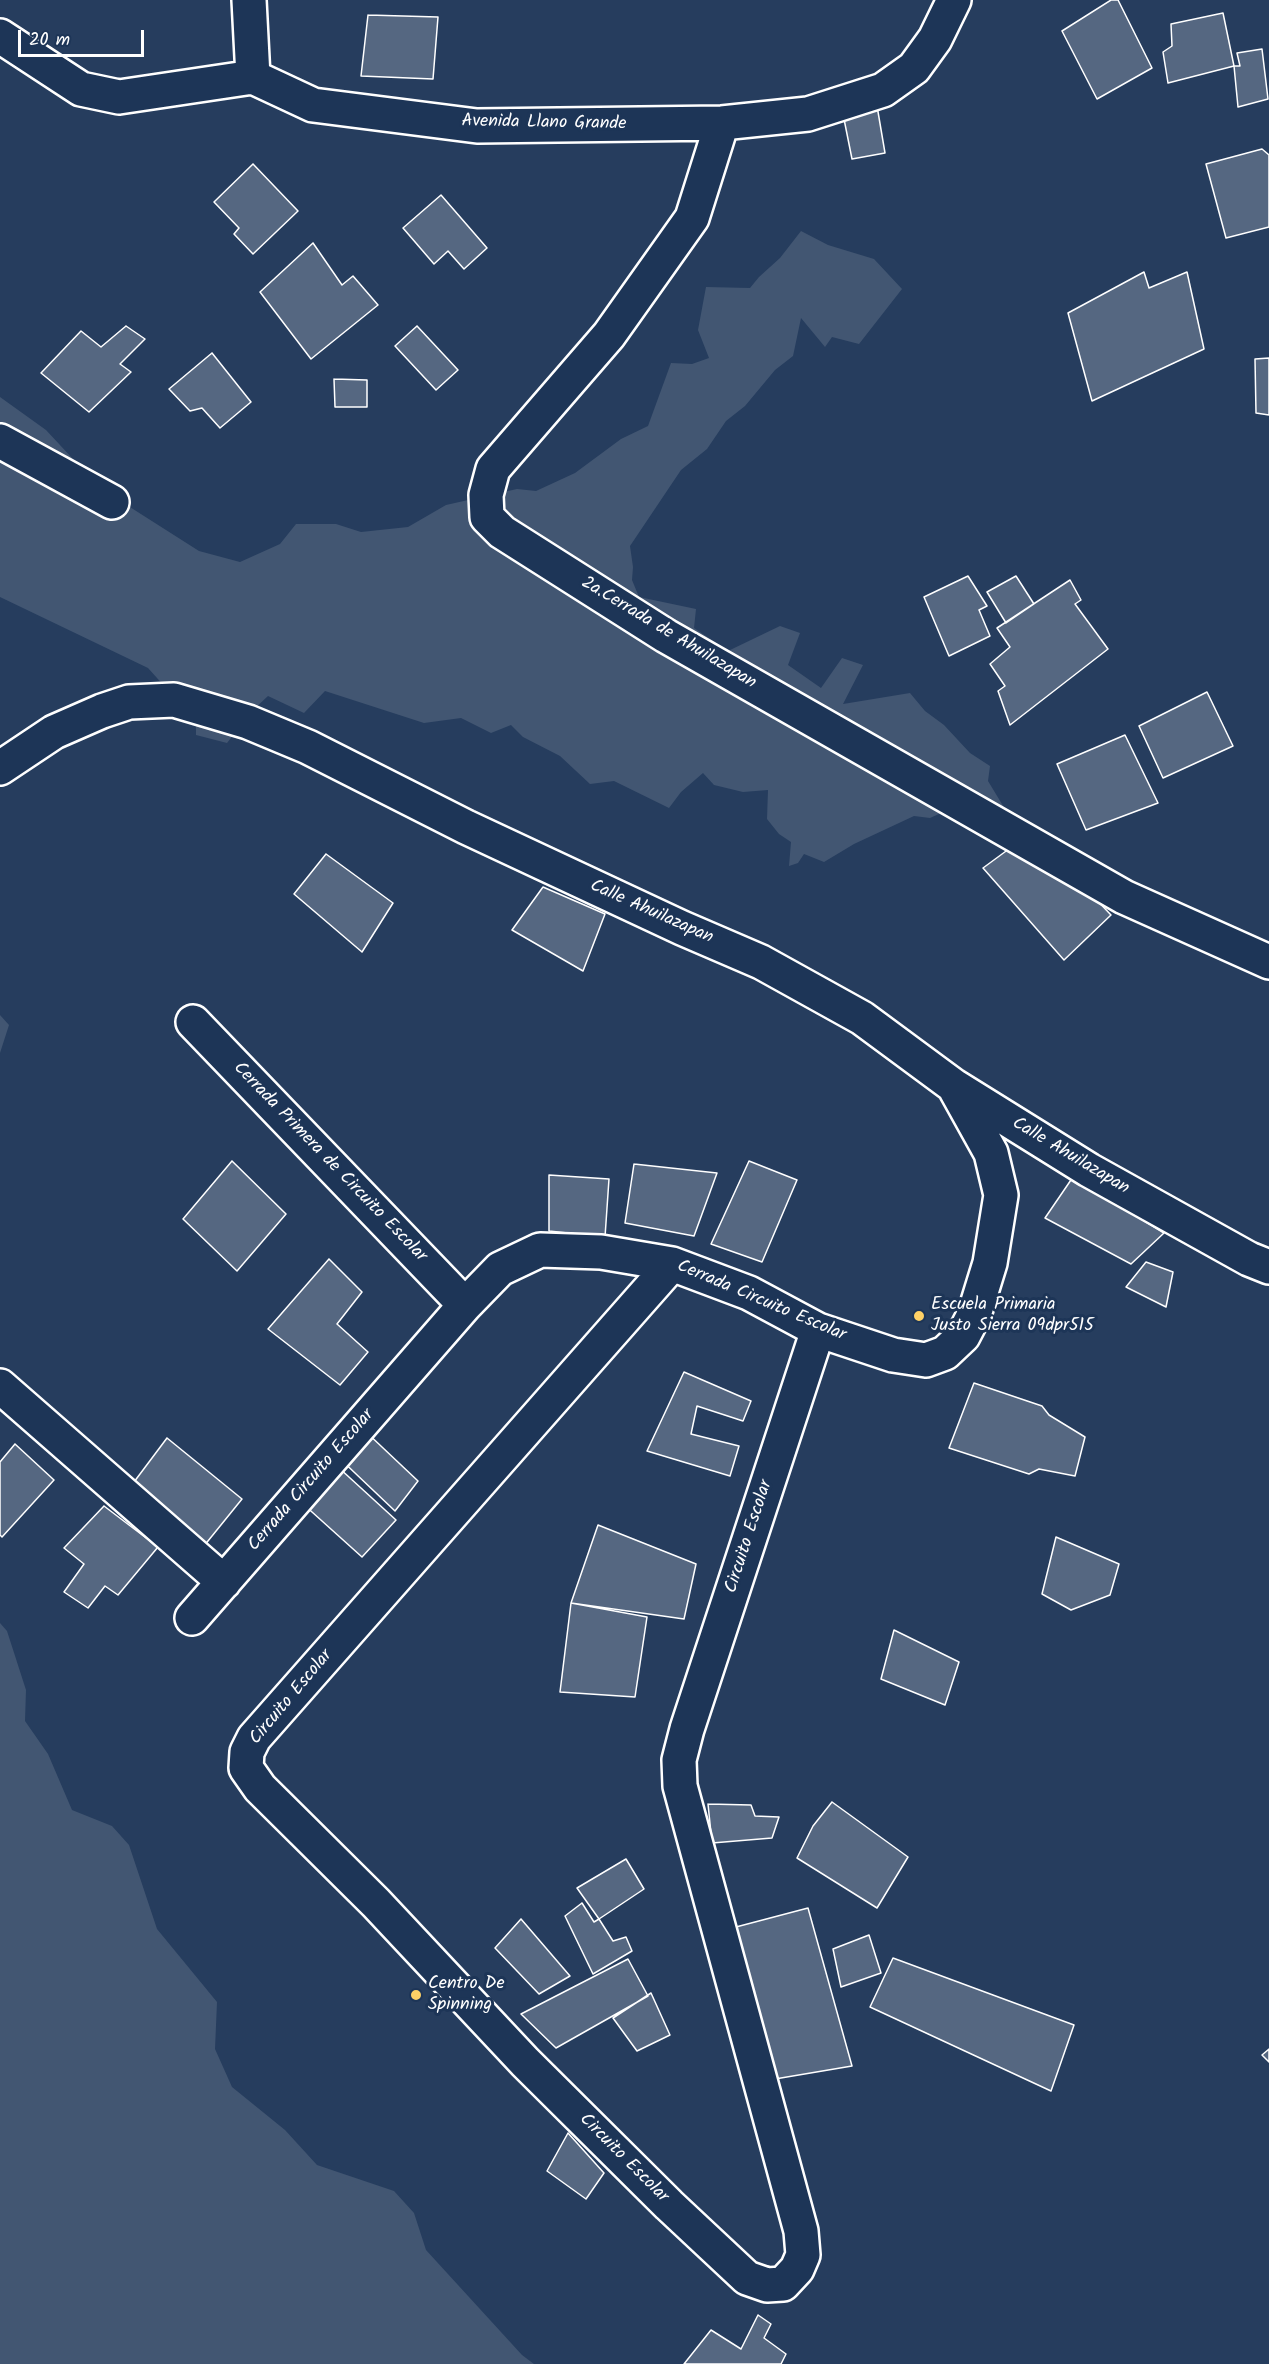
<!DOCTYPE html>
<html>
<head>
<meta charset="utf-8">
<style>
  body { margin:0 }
  #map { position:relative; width:1269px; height:2364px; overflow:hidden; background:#263d5e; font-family:Kalam,sans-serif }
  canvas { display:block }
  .scale { position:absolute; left:18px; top:30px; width:126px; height:27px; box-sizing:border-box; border:3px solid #fff; border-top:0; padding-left:8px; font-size:18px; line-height:21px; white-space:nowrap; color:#fff; -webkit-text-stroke:4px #1d3557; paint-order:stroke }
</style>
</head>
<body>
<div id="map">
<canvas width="1269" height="2364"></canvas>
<div class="scale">20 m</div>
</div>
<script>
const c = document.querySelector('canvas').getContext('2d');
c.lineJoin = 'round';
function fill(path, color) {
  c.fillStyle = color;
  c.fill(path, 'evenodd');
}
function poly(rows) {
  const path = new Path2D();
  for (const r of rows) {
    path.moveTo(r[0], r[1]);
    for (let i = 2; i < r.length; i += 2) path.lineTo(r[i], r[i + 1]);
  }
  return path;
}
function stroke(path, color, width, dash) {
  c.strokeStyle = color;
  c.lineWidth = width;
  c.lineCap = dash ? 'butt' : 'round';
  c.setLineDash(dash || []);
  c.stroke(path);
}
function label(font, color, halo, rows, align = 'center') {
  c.font = font + ' Kalam,sans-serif';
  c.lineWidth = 6;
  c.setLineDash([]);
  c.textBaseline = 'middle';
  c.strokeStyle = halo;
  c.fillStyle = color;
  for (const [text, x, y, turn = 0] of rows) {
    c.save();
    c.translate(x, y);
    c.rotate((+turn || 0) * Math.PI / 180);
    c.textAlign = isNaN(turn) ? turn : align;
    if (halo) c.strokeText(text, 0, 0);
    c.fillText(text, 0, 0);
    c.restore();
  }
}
fill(poly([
  [801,231,828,245,874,259,902,289,859,344,832,337,825,347,801,318,793,356,775,370,745,406,726,421,707,449,681,470,630,546,633,567,632,580,639,597,696,609,694,628,728,651,780,626,800,633,788,665,821,688,842,658,863,665,843,704,910,693,925,711,944,725,970,753,990,766,988,781,1008,814,950,809,930,818,914,816,854,844,824,862,804,854,798,863,789,866,791,842,779,834,767,819,768,790,743,792,714,785,703,773,681,792,669,808,614,781,590,784,560,756,523,737,511,725,491,733,461,718,424,723,325,691,304,713,268,696,252,711,227,743,196,735,196,715,175,698,148,668,0,597,0,397,46,430,100,488,199,551,240,562,280,544,296,524,336,524,361,532,408,527,446,505,517,489,536,491,575,473,621,439,648,426,671,363,692,364,709,358,698,330,706,287,750,288,759,277,780,258],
  [0,1015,9,1025,0,1053],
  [0,1623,7,1631,26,1690,25,1721,48,1754,72,1810,112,1826,129,1845,157,1929,217,2002,215,2049,232,2087,285,2130,317,2165,394,2191,414,2213,426,2250,522,2355,534,2364,0,2364]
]), '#425672');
const building = poly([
  [1111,0,1118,0,1152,68,1097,99,1062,31,1111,0],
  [1223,13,1234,66,1168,83,1163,52,1172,46,1171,24,1223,13],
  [368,15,438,17,433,79,361,76,368,15],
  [1262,49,1268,99,1238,107,1234,66,1240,66,1237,53,1262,49],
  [876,100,885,153,852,159,842,109,876,100],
  [1262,149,1269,155,1269,227,1226,238,1206,164,1262,149],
  [253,164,298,211,253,254,234,234,239,228,214,202,253,164],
  [441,195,487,248,464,269,448,251,434,264,403,228,441,195],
  [313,243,342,285,353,276,378,305,311,359,260,292,313,243],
  [1144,272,1149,288,1187,272,1204,349,1092,401,1068,313,1144,272],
  [126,326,145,339,120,364,131,372,89,412,41,373,81,331,101,347,126,326],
  [417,326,458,370,436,390,395,346,417,326],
  [212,353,251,402,220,428,202,408,190,411,169,389,212,353],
  [1269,358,1269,415,1256,413,1255,359,1269,358],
  [334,379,367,380,367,407,335,407,334,379],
  [968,576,987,606,979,610,990,636,949,656,924,597,968,576],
  [1016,576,1034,604,1006,623,987,592,1016,576],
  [1070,580,1081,600,1075,604,1108,649,1010,725,998,691,1005,686,990,664,1010,647,997,628,1070,580],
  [1207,692,1233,746,1163,778,1139,726,1207,692],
  [1125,735,1158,803,1086,830,1057,764,1125,735],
  [1032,832,1111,915,1064,960,983,868,1032,832],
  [326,854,393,903,362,952,294,894,326,854],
  [543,887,605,914,583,971,512,930,543,887],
  [232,1161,286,1214,237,1271,183,1219,232,1161],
  [749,1161,797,1180,762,1262,711,1244,749,1161],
  [634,1164,717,1173,694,1236,625,1223,634,1164],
  [549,1175,609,1179,605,1237,549,1231,549,1175],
  [1073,1177,1164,1233,1131,1264,1045,1218,1073,1177],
  [329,1259,362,1292,337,1324,368,1352,340,1385,268,1329,329,1259],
  [1146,1262,1173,1272,1166,1307,1126,1287,1146,1262],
  [684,1372,751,1401,743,1421,697,1406,691,1434,739,1446,730,1476,647,1451,684,1372],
  [974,1383,1042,1406,1049,1415,1085,1437,1075,1476,1039,1469,1029,1474,949,1448,974,1383],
  [364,1430,418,1481,395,1511,335,1454,364,1430],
  [167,1438,242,1499,195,1557,128,1490,167,1438],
  [15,1444,54,1480,2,1537,0,1535,0,1462,15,1444],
  [338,1467,396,1520,362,1557,302,1503,338,1467],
  [104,1506,158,1547,118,1595,105,1586,88,1608,64,1592,84,1564,64,1548,104,1506],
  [598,1525,696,1564,684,1619,571,1603,598,1525],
  [1056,1537,1119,1564,1110,1595,1071,1610,1042,1594,1056,1537],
  [571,1603,647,1617,635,1697,560,1692,571,1603],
  [894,1630,959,1662,945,1705,881,1679,894,1630],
  [832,1802,908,1857,877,1908,797,1858,813,1826,832,1802],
  [708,1804,751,1805,755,1816,779,1817,772,1838,712,1843,708,1804],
  [626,1859,644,1889,599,1919,577,1888,626,1859],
  [582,1903,594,1922,599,1919,613,1941,626,1937,632,1951,593,1974,565,1916,582,1903],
  [808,1908,852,2066,775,2079,736,1927,808,1908],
  [521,1919,570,1976,539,1994,495,1948,521,1919],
  [869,1935,881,1973,841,1987,833,1949,869,1935],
  [893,1958,1074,2025,1051,2091,870,2007,893,1958],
  [628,1959,648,1996,556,2048,521,2014,628,1959],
  [651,1993,670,2035,637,2051,613,2018,651,1993],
  [1269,2049,1269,2062,1262,2055,1269,2049],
  [568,2133,604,2173,586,2199,547,2171,568,2133],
  [758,2315,771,2324,764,2338,786,2354,781,2364,684,2364,711,2330,741,2349,758,2315]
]);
fill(building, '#556781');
stroke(building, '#fff', 1.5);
const minor = poly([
  [249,0,253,77],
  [0,36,81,89,119,97,253,77,313,105,477,126,722,123,808,114,883,90,914,68,935,39,954,0],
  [722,123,692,218,609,335,493,469,486,495,487,517,502,532,666,636,1124,897,1269,962],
  [0,441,112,502],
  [0,768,54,732,102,711,129,702,174,700,248,722,308,747,466,827,682,928,761,962,862,1018,954,1086,1089,1170,1249,1259,1269,1267],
  [193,1022,465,1305],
  [672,1264,254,1738,247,1752,246,1768,260,1788,376,1903,525,2062,669,2205,747,2278,767,2285,783,2284,797,2269,803,2255,801,2231,680,1786,679,1760,687,1729,818,1330],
  [0,1386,224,1582],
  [192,1618,465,1305,500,1269,540,1250,601,1252,672,1264,749,1293,818,1330,893,1355,926,1360,945,1353,963,1336,974,1315,990,1263,1001,1195,991,1153,956,1090]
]);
stroke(minor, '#fff', 38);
stroke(minor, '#1d3557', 33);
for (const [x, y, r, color] of [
  [919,1316,6,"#ffd166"],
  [416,1995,6,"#ffd166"]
]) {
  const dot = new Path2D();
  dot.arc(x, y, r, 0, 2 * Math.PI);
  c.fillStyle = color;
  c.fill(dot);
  stroke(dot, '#1d3557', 2);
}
label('18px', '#fff', '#1d3557', [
  ["Avenida Llano Grande",544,124,1],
  ["2a.Cerrada de Ahuilazapan",668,634,31],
  ["Calle Ahuilazapan",651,913,24],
  ["Calle Ahuilazapan",1070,1157,31],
  ["Cerrada Primera de Circuito Escolar",329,1163,46],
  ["Cerrada Circuito Escolar",761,1302,23],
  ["Cerrada Circuito Escolar",312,1481,-49],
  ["Circuito Escolar",750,1537,-72],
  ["Circuito Escolar",292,1698,-50],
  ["Circuito Escolar",623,2159,45]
]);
label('18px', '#fff', '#1d3557', [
  ["Escuela Primaria",931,1306],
  ["Justo Sierra 09dpr515",931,1327],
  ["Centro De",428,1985],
  ["Spinning",428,2006]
], 'left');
</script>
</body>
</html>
